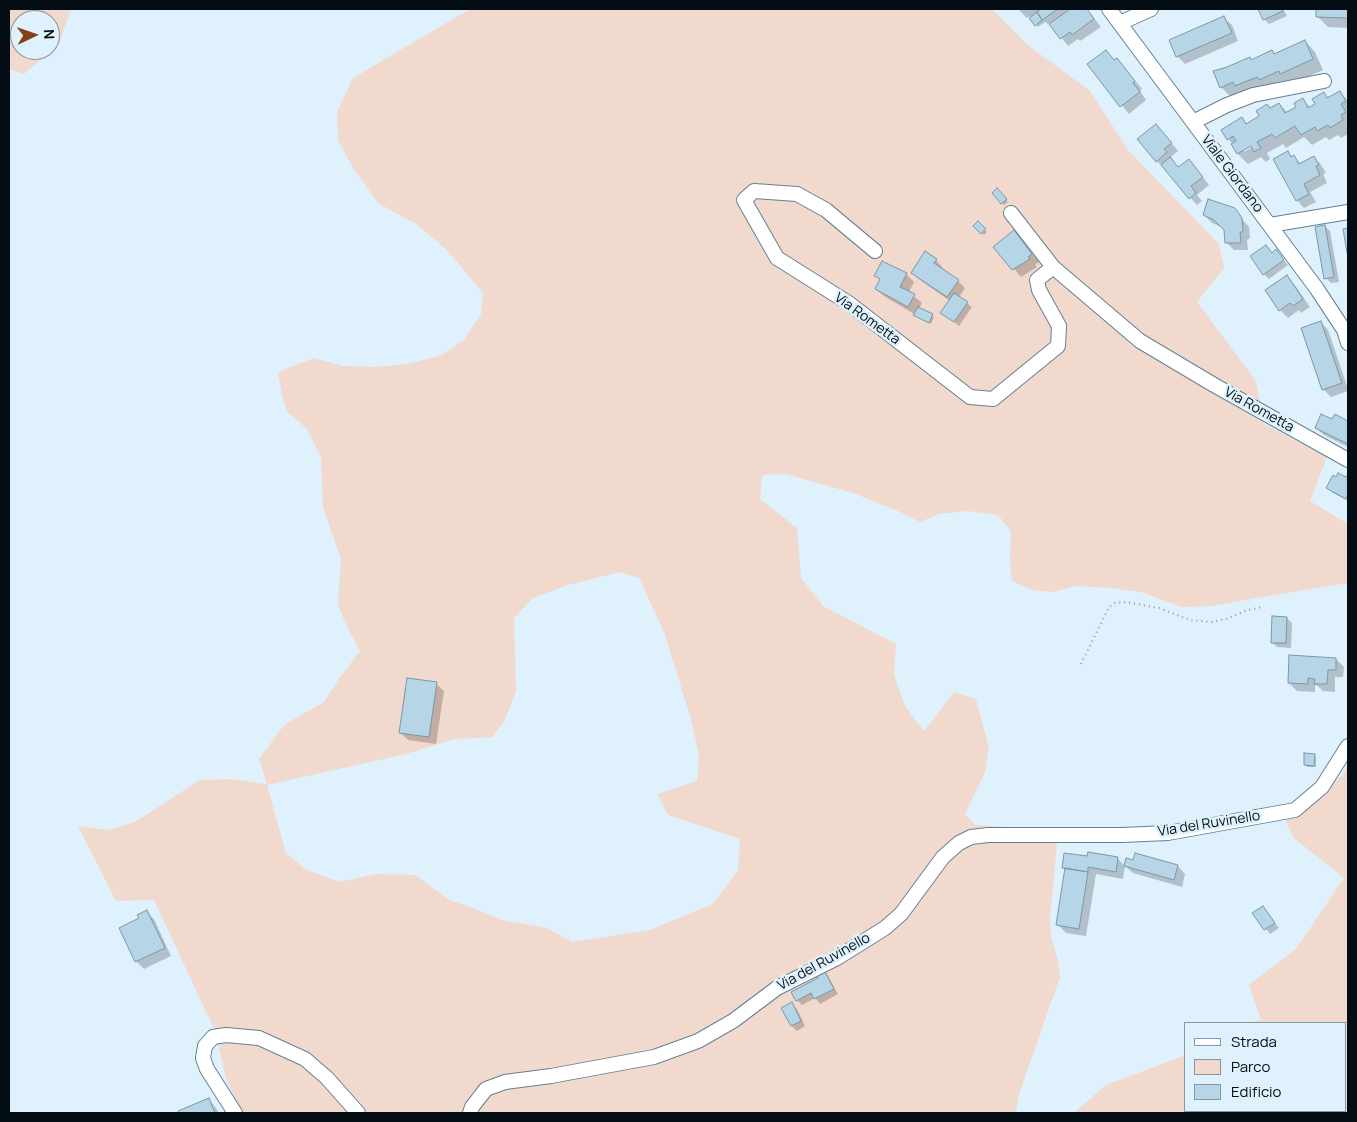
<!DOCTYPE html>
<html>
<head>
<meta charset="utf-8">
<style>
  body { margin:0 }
  #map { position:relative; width:1357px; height:1122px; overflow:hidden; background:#def1fc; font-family:Manrope,sans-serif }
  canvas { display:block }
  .frame { position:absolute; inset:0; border:10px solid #040d13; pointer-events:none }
  .legend { position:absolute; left:1184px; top:1022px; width:162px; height:90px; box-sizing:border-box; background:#def1fc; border:1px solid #87969f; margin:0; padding:6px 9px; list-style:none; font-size:15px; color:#040d13 }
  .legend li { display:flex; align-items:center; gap:10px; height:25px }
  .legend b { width:25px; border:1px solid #87969f }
  .north { position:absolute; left:10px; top:10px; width:50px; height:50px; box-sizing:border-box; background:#def1fc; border:1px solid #87969f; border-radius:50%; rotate:87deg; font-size:14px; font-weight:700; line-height:20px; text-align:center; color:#040d13 }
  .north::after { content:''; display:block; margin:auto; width:18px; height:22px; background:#864019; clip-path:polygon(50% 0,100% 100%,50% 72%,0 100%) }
</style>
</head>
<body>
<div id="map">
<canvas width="1357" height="1122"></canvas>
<div class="frame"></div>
<ul class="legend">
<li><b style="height:6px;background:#fff"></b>Strada</li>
<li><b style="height:14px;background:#f2d9ce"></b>Parco</li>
<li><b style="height:14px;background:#b6d5e7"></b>Edificio</li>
</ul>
<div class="north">N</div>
</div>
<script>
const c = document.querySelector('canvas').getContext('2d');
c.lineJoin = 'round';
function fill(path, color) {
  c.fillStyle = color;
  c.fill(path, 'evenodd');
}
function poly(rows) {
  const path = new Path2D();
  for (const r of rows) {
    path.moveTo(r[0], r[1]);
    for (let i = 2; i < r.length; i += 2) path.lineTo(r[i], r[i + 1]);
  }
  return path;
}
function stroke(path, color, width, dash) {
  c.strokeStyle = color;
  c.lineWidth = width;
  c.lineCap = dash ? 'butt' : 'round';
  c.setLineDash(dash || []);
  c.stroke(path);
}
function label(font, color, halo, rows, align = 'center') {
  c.font = font + ' Manrope,sans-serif';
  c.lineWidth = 5;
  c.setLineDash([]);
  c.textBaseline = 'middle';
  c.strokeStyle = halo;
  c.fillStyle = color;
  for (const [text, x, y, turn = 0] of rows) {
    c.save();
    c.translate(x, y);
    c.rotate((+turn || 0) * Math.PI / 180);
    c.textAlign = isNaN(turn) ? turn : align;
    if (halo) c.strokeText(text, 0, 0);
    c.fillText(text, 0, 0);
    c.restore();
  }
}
fill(poly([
  [9,9,71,9,59,44,24,74,9,69],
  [20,20,50,20,50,50,20,50],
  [470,9,992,9,1029,46,1090,91,1128,150,1219,244,1224,268,1197,302,1256,381,1264,424,1327,457,1310,501,1348,524,1348,583,1256,598,1213,606,1182,607,1141,592,1110,588,1075,586,1053,592,1032,590,1012,581,1010,562,1011,531,998,515,967,511,939,514,920,522,898,511,853,493,786,474,762,475,760,499,797,528,801,578,823,606,896,644,894,675,905,706,924,731,954,692,976,699,989,748,985,772,965,814,975,825,1025,828,1058,833,1050,918,1051,937,1058,960,1060,977,1019,1094,1016,1113,241,1113,226,1078,215,1031,154,900,116,901,78,826,109,830,135,822,200,780,231,779,267,784,259,759,284,725,324,702,338,680,360,651,346,625,338,604,341,559,323,507,321,457,307,429,287,411,282,395,278,372,314,358,343,366,376,367,407,364,440,356,463,341,481,314,483,293,446,249,416,224,378,203,353,168,338,140,337,112,353,78],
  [620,572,639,578,664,632,691,719,699,757,697,781,657,794,668,815,740,839,738,870,713,904,650,930,572,942,547,928,502,920,471,907,449,900,415,875,377,874,339,882,305,869,286,853,267,785,406,754,454,739,492,737,505,720,516,691,514,618,533,598,568,585],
  [1348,765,1348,1113,1074,1113,1106,1085,1186,1055,1186,1111,1346,1111,1346,1023,1252,1023,1261,1019,1249,985,1296,949,1344,878,1294,838,1281,811,1302,805,1342,776]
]), '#f2d9ce');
fill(poly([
  [1018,9,1087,9,1101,27,1080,41,1078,39,1068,46,1050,23,1048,24,1045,22,1038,27,1030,16,1027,18],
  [1259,9,1283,9,1287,16,1269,24,1265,20],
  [1318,9,1348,9,1348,28,1328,27,1317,16],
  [1224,18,1232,25,1238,41,1185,64,1177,56,1170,40],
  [1305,41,1315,52,1323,70,1292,84,1232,98,1221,87,1252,61,1272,52,1275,55],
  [1117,59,1142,89,1140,91,1146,100,1129,114,1089,65],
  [1340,92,1348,101,1348,134,1341,138,1338,135,1329,140,1326,137,1312,145,1304,137,1286,148,1283,144,1267,153,1270,159,1266,162,1261,157,1248,164,1238,154,1233,144,1228,139,1242,119,1247,124,1279,104,1288,113,1298,107,1303,100,1311,108,1316,104,1324,93,1328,98],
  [1256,142,1257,144,1244,152,1244,149],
  [1163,133,1178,151,1171,157,1174,161,1173,162,1179,168,1196,169,1209,185,1197,195,1202,201,1197,205,1157,161],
  [1288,153,1301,164,1314,157,1321,165,1326,173,1323,174,1327,183,1310,192,1316,202,1304,208,1297,200],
  [997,190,1008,202,1004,205,994,193],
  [1234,210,1249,227,1250,238,1247,240,1248,250,1234,250,1227,243,1225,229,1212,223,1204,215],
  [978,223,987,232,984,235,975,226],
  [1325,226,1330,231,1339,282,1331,283,1326,278],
  [1013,232,1039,262,1035,265,1037,267,1021,277,995,247],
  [1276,251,1288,265,1269,279,1264,274,1272,254],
  [936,260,943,268,942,270,958,281,965,288,959,297,972,307,959,326,942,313,950,301,920,280,912,272],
  [906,274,914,282,909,292,922,303,919,309,934,317,931,324,884,296,876,289,881,280,876,276],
  [1286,276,1294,284,1310,307,1301,313,1299,310,1288,318,1280,310,1267,290],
  [1321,322,1328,330,1348,389,1348,391,1331,397,1323,389],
  [1335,416,1348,422,1348,447,1324,435,1316,428,1333,421],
  [1348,477,1348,501,1333,493,1328,488,1347,479],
  [1287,618,1292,623,1291,648,1277,647,1272,642],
  [1336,659,1344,667,1343,677,1335,677,1335,692,1323,691,1318,686,1315,685,1315,692,1297,691,1289,683],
  [436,684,444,691,436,744,408,740,400,732],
  [1314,755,1316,757,1316,767,1307,767,1305,765],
  [1088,858,1117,858,1125,866,1123,879,1096,874,1086,936,1066,933,1058,925,1066,870,1063,867],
  [1125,866,1178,866,1185,874,1182,887,1133,873],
  [146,912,154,919,171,956,144,969,136,961],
  [1267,912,1279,928,1270,934,1254,913],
  [822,969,827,974,838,994,820,1004,815,998,802,1005,797,1000,820,978],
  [792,1004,797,1009,805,1026,797,1031,792,1026],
  [209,1100,216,1108,219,1113,180,1113,180,1112]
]), '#0003');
const building = poly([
  [1041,9,1058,9,1042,20,1037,12,1041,9],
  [1070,9,1087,9,1094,19,1072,35,1070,32,1060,39,1049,24,1070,9],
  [1258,9,1281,9,1283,11,1263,20,1258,9],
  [1316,9,1348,9,1348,18,1316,17,1316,9],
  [1037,12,1042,20,1035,26,1029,18,1037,12],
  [1224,16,1232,33,1176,57,1169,40,1224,16],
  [1305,40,1313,59,1280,74,1279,71,1259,80,1257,77,1235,86,1233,82,1220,88,1213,71,1227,67,1250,57,1251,60,1272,50,1274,54,1305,40],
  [1106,50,1114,60,1117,58,1135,81,1133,83,1140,92,1120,107,1087,64,1106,50],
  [1340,91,1346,101,1341,104,1346,112,1341,115,1343,120,1330,128,1328,125,1317,131,1315,127,1301,135,1295,126,1275,138,1272,134,1257,142,1261,148,1254,152,1251,146,1237,154,1231,144,1236,141,1233,136,1227,140,1221,130,1242,117,1246,124,1259,116,1256,111,1267,104,1270,108,1279,103,1285,113,1296,107,1294,103,1303,98,1308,108,1315,104,1312,99,1324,92,1327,98,1340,91],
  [1156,124,1172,143,1164,149,1167,152,1156,162,1137,139,1156,124],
  [1288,151,1291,157,1294,155,1299,164,1314,156,1319,165,1316,166,1320,175,1304,184,1309,194,1296,201,1273,159,1288,151],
  [1170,157,1178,167,1189,159,1203,177,1191,186,1196,193,1189,199,1161,165,1170,157],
  [997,188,1007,199,1001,204,992,193,997,188],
  [1208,199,1235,208,1242,218,1243,231,1240,233,1241,243,1225,243,1224,230,1214,220,1203,215,1208,199],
  [978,221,986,229,981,234,973,226,978,221],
  [1325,225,1334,277,1324,279,1315,227,1325,225],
  [1348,228,1348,253,1347,253,1343,229,1348,228],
  [1014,230,1032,254,1028,257,1030,259,1012,270,993,247,1014,230],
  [1266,245,1272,253,1276,249,1284,260,1263,275,1250,256,1266,245],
  [925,251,937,259,934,263,959,280,947,297,911,273,925,251],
  [882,261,907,273,900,287,915,294,908,307,875,289,880,279,874,276,882,261],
  [1287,275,1303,299,1293,306,1290,303,1279,311,1265,290,1287,275],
  [954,293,968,302,954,322,940,313,954,293],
  [918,307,933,314,929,323,913,315,918,307],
  [1321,321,1342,383,1322,390,1301,328,1321,321],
  [1321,414,1332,419,1335,414,1348,421,1348,444,1315,428,1321,414],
  [1338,473,1346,477,1348,474,1348,494,1346,499,1326,488,1333,475,1336,477,1338,473],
  [1272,616,1287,617,1286,643,1271,643,1272,616],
  [1289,655,1336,658,1336,670,1328,670,1327,684,1314,684,1315,679,1308,678,1308,684,1288,683,1289,655],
  [407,678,437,682,429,737,399,733,407,678],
  [1304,753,1315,754,1314,766,1304,765,1304,753],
  [1088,852,1118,857,1116,872,1088,867,1088,872,1062,868,1064,853,1087,856,1088,852],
  [1135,853,1178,865,1174,880,1124,866,1126,858,1133,860,1135,853],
  [1065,868,1088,872,1079,929,1056,925,1065,868],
  [1263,906,1275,923,1264,930,1252,913,1263,906],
  [147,910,165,948,135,962,119,928,139,918,137,915,147,910],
  [823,968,834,989,814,999,811,993,796,1001,791,992,818,978,815,972,823,968],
  [792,1002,801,1021,791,1026,781,1008,792,1002],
  [209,1098,215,1113,179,1113,178,1111,209,1098]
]);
fill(building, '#b6d5e7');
stroke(building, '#7997a7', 1);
const street = poly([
  [1109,9,1317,289,1344,330,1348,343],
  [1120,23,1151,9],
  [1193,122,1227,105,1253,95,1324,81],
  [1011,213,1053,267,1140,341,1214,385,1348,460],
  [1270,225,1348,212],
  [875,251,826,210,797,194,754,191,744,200,777,258,850,304,970,397,993,399,1058,346,1059,326,1039,290,1037,280,1053,267],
  [235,1113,207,1069,203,1058,205,1046,213,1037,226,1035,259,1038,305,1059,327,1078,358,1113],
  [470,1113,472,1107,486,1089,505,1082,551,1076,654,1057,698,1041,733,1021,777,988,837,958,885,928,901,914,943,857,959,843,971,837,988,835,1122,835,1168,833,1295,810,1322,787,1348,746]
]);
stroke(street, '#648191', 16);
stroke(poly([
  [1081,664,1109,607,1115,603,1126,602,1159,608,1190,620,1211,622,1226,619,1248,610,1262,607]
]), '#8897a0', 2, [1, 4]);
stroke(street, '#fff', 14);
label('14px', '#040d13', '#def1fc', [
  ["Viale Giordano",1232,174,53],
  ["Via Rometta",867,319,36],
  ["Via Rometta",1259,410,29],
  ["Via del Ruvinello",1209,824,-9],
  ["Via del Ruvinello",824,962,-29]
]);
</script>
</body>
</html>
